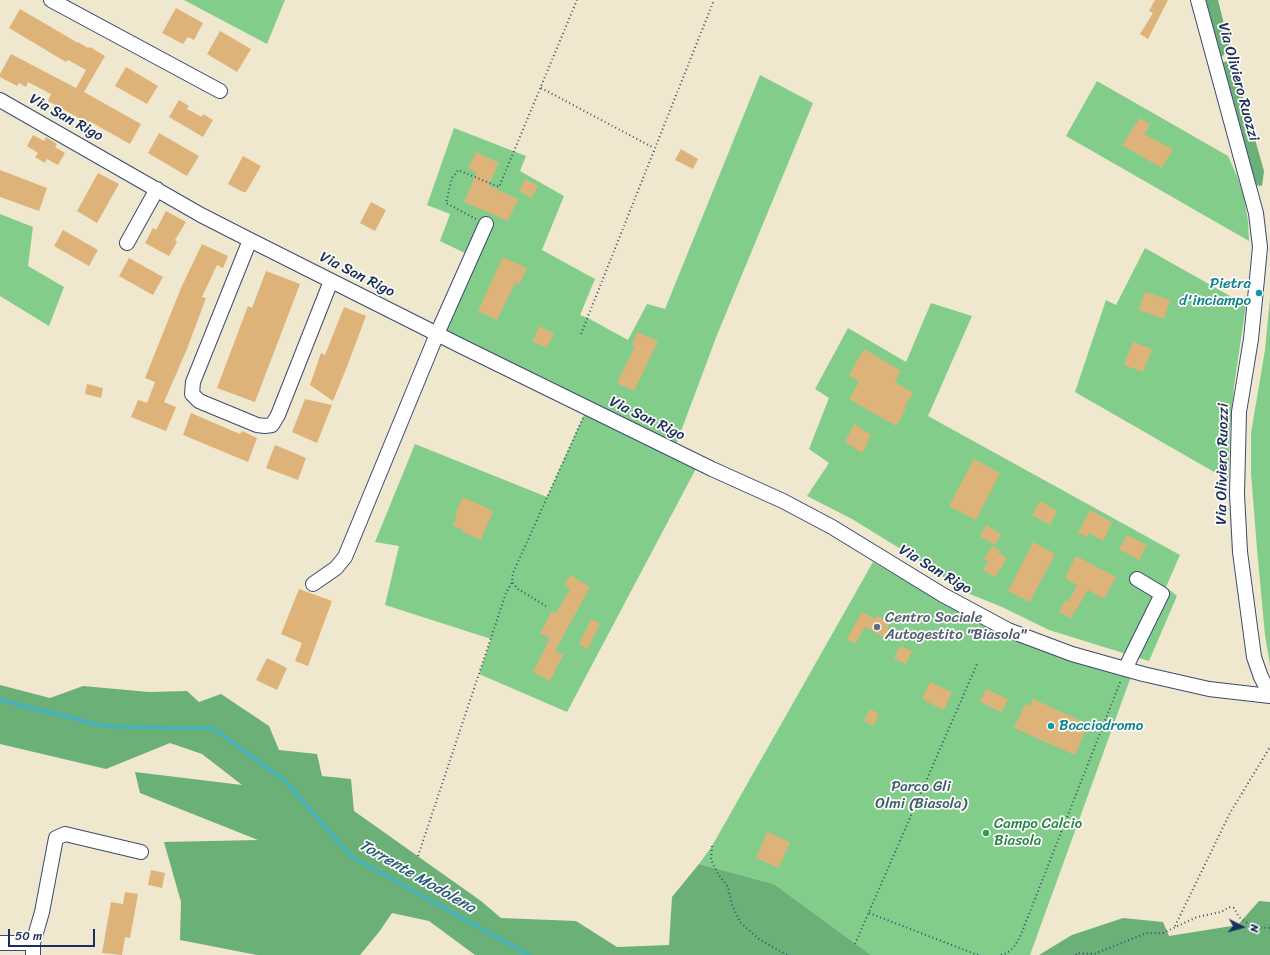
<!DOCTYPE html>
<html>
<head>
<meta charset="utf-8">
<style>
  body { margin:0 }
  #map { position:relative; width:1270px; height:955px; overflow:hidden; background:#efe8ce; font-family:Sriracha,sans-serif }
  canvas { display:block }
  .north { position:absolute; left:1222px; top:907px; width:40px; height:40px; -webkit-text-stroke:3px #fdfcf7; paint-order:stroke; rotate:96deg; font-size:11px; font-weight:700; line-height:16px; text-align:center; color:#1b2f5e }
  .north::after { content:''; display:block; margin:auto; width:14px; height:18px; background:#1b2f5e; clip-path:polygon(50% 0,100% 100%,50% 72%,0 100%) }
  .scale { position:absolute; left:8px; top:929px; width:87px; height:18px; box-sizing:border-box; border:2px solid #1b2f5e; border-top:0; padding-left:5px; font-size:12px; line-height:14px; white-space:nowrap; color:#1b2f5e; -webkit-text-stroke:3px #fdfcf7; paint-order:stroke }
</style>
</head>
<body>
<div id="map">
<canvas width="1270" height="955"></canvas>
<div class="north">N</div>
<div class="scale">50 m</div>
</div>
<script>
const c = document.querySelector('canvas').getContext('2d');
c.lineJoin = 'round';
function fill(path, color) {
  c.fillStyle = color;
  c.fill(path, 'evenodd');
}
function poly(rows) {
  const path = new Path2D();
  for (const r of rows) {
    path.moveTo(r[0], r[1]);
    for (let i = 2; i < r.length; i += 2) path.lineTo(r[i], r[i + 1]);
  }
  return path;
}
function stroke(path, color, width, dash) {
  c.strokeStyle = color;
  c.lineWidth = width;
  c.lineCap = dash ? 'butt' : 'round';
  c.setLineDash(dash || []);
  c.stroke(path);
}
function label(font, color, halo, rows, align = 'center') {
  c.font = font + ' Sriracha,sans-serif';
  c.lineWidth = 3.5;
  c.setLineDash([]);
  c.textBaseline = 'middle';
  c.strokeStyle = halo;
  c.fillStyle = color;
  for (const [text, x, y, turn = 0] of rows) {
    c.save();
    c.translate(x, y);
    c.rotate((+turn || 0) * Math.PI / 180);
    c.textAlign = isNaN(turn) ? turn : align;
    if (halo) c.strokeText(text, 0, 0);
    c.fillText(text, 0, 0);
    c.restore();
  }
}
fill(poly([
  [184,0,285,0,267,44],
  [760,75,813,103,717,335,674,450,699,463,567,712,479,674,491,639,385,605,399,546,375,542,415,444,547,497,587,408,437,334,471,256,440,241,450,214,427,205,454,128,526,156,520,171,564,196,542,250,595,279,580,315,588,318,628,340,647,304,665,309],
  [1097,81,1228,156,1237,176,1244,197,1248,221,1249,241,1066,136],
  [0,214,33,227,28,266,64,287,49,326,0,296],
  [1145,248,1246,305,1234,386,1230,430,1228,480,1075,392,1106,300,1116,305],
  [1270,298,1270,665,1265,635,1257,549,1251,473,1251,433,1265,350],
  [931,303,972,316,928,416,1180,555,1166,587,1177,596,1149,661,1049,630,1002,607,965,592,917,559,852,519,807,496,829,463,809,449,829,398,815,389,848,328,906,362],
  [873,562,1000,635,1003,628,1133,671,1030,955,871,955,774,884,699,864,712,846]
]), '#83cd8b');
fill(poly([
  [1196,0,1218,0,1230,48,1216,63,1238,60,1237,76,1264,171,1262,186,1248,184],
  [0,685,50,698,83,686,149,692,187,691,199,702,221,694,269,726,279,750,317,754,322,776,351,779,354,811,481,901,501,918,576,921,617,947,669,945,672,897,699,864,774,884,871,955,475,955,429,921,392,913,379,932,360,955,257,955,180,940,181,902,164,842,258,840,140,793,135,772,242,785,202,754,170,743,106,769,0,744],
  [1259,901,1270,902,1270,955,1039,955,1072,935,1123,918,1163,922,1169,936,1238,925]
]), '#6ab077');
stroke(poly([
  [0,700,100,725,122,727,213,728,284,780,352,857,529,955]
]), '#44b3bf', 3.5);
fill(poly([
  [1155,0,1168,0,1148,39,1140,34,1153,13,1149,11],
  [176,8,203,23,194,40,188,37,183,44,162,33],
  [20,9,78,43,78,42,88,48,90,47,105,56,84,92,141,124,130,144,89,121,88,123,48,101,51,94,28,82,26,87,19,83,17,86,0,77,0,74,11,54,76,88,86,70,68,60,66,62,9,28],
  [220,31,251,49,237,72,207,54],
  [126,67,158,86,147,104,115,86],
  [179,100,189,106,187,109,202,117,203,114,213,120,203,137,169,117],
  [1140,118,1150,125,1144,134,1173,149,1162,168,1122,145],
  [159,133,199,156,187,176,148,153],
  [33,135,44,141,46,137,57,144,55,147,65,153,58,165,47,159,45,163,35,157,38,153,27,146],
  [681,149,698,159,693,169,675,160],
  [476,152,499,163,488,185,518,199,508,221,464,202,477,172,468,168],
  [243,156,261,166,246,192,243,192,228,184],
  [0,170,47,188,39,211,0,197],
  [98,173,119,184,97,223,77,211],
  [525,179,538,186,531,198,519,191],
  [371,202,386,210,375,231,360,223],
  [166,211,186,222,175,240,177,242,169,256,145,243,153,228,156,230],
  [63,230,98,250,89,266,54,246],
  [202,244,228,256,223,268,217,265,202,297,206,298,187,349,164,402,176,407,166,431,131,417,138,400,147,403,155,382,145,378,181,288],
  [503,257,527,268,519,285,515,283,497,320,478,311],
  [129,258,163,277,153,295,119,276],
  [266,271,300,284,255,402,217,388,248,306,252,308],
  [1145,292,1170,300,1164,319,1139,310],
  [344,307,366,316,348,364,333,401,310,385,321,353,325,355],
  [540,326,554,334,546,348,532,341],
  [637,332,658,341,634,391,617,383,635,346,632,345],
  [1133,342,1152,349,1143,372,1124,365],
  [864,349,901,371,895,382,913,393,904,408,906,409,896,426,849,399,859,382,849,375],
  [87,384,103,388,101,398,85,394],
  [305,399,332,405,317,443,292,432],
  [191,413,240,434,242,431,257,438,248,462,183,435],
  [854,424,871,435,866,444,867,445,862,453,845,442],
  [275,445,306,458,298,480,266,468],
  [974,459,1000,473,976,520,949,506],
  [463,497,493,511,481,540,461,531,462,529,453,526,457,516,455,515],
  [1040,501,1057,511,1050,525,1032,515],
  [1090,510,1112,522,1103,541,1089,533,1087,537,1078,533],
  [986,525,1001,534,995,545,980,536],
  [1127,535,1147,545,1139,560,1119,549],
  [1033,542,1055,554,1030,602,1008,591],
  [992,546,1000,550,998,553,1007,558,995,577,983,570,988,561,984,559],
  [1076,556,1116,577,1104,599,1088,590,1071,618,1059,612,1065,600,1068,602,1077,585,1065,578],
  [570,575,590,587,555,651,563,655,550,681,533,672,550,638,540,633,552,611,556,613,570,589,564,585],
  [299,589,332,601,308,666,295,661,302,643,281,634],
  [862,612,875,619,877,616,890,623,887,628,892,631,887,639,865,627,855,644,847,639],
  [591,619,600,623,588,649,579,644],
  [900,646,912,651,906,664,894,658],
  [267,658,287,668,277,690,256,680],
  [930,682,952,692,944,710,922,699],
  [986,689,1008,699,1002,712,980,702],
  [1033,699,1088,724,1075,755,1014,728,1025,704,1030,706],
  [870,709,879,714,873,726,864,721],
  [767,832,790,842,779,868,756,858],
  [151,870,165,873,162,888,148,885],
  [125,892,138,894,130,938,125,937,122,955,102,953,111,902,123,904]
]), '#deb379');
const minor = poly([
  [51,0,220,91],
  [1198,0,1256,213,1260,247,1257,279,1251,339,1239,412,1237,494,1240,552,1254,657,1261,677,1270,694],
  [0,100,201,215,250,240,461,346,712,469,783,501,832,527,943,595,1008,630,1072,654,1143,674,1209,689,1270,696],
  [250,240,193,382,192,394,199,401,257,425,265,426,272,425,278,415,331,281],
  [127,243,157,189],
  [313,584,336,568,345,557,437,334,486,224],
  [1125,669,1162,594,1137,579],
  [0,943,33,943,33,955],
  [33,943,42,912,56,838,65,834,141,852]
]);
stroke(minor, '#3b4b6f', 16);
stroke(poly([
  [541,88,654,148],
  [476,219,446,203,452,178,458,170,499,187,577,0],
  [581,334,714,0],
  [546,606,518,589,512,582,513,573,583,418],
  [712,846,711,860,718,874,728,887,732,905,740,922,759,939,787,955],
  [418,856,506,593,512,582],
  [869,913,975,954,980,955],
  [1175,926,1230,813,1270,747],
  [855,944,977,664],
  [1001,955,1007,953,1014,947,1020,937,1121,680],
  [1076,955,1077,953,1094,954,1147,933,1163,933,1197,917,1221,912,1229,907,1234,908,1239,917,1253,927,1270,928]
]), '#3b4b6f', 2, [1, 3]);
stroke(minor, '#fff', 14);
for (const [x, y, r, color] of [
  [1259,293,4,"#0f9aa8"],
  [877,627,4,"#5c6f8a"],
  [1051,726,4,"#0f9aa8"],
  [986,833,4,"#2e9e5b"]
]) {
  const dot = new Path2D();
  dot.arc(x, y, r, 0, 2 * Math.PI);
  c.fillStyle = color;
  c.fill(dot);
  stroke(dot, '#fdfcf7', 1.5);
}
label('15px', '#1b2f5e', '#fdfcf7', [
  ["Via Oliviero Ruozzi",1238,82,75],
  ["Via San Rigo",66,118,29],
  ["Via San Rigo",357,275,27],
  ["Via San Rigo",647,419,26],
  ["Via Oliviero Ruozzi",1223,464,-89],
  ["Via San Rigo",935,570,31]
]);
label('15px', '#0d838f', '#fdfcf7', [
  ["Pietra",1251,284],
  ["d'inciampo",1251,301],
  ["Bocciodromo",1059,726,"left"]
], 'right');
label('15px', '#4e5e75', '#fdfcf7', [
  ["Centro Sociale",885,618],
  ["Autogestito \"Biasola\"",885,635]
], 'left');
label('15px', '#3a5e6c', '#fdfcf7', [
  ["Parco Gli",921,787],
  ["Olmi (Biasola)",921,804]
]);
label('15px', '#27864d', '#fdfcf7', [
  ["Campo Calcio",994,824],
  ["Biasola",994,841]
], 'left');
label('italic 16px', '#295d80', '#fdfcf7', [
  ["Torrente Modolena",417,877,30]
]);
</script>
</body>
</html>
